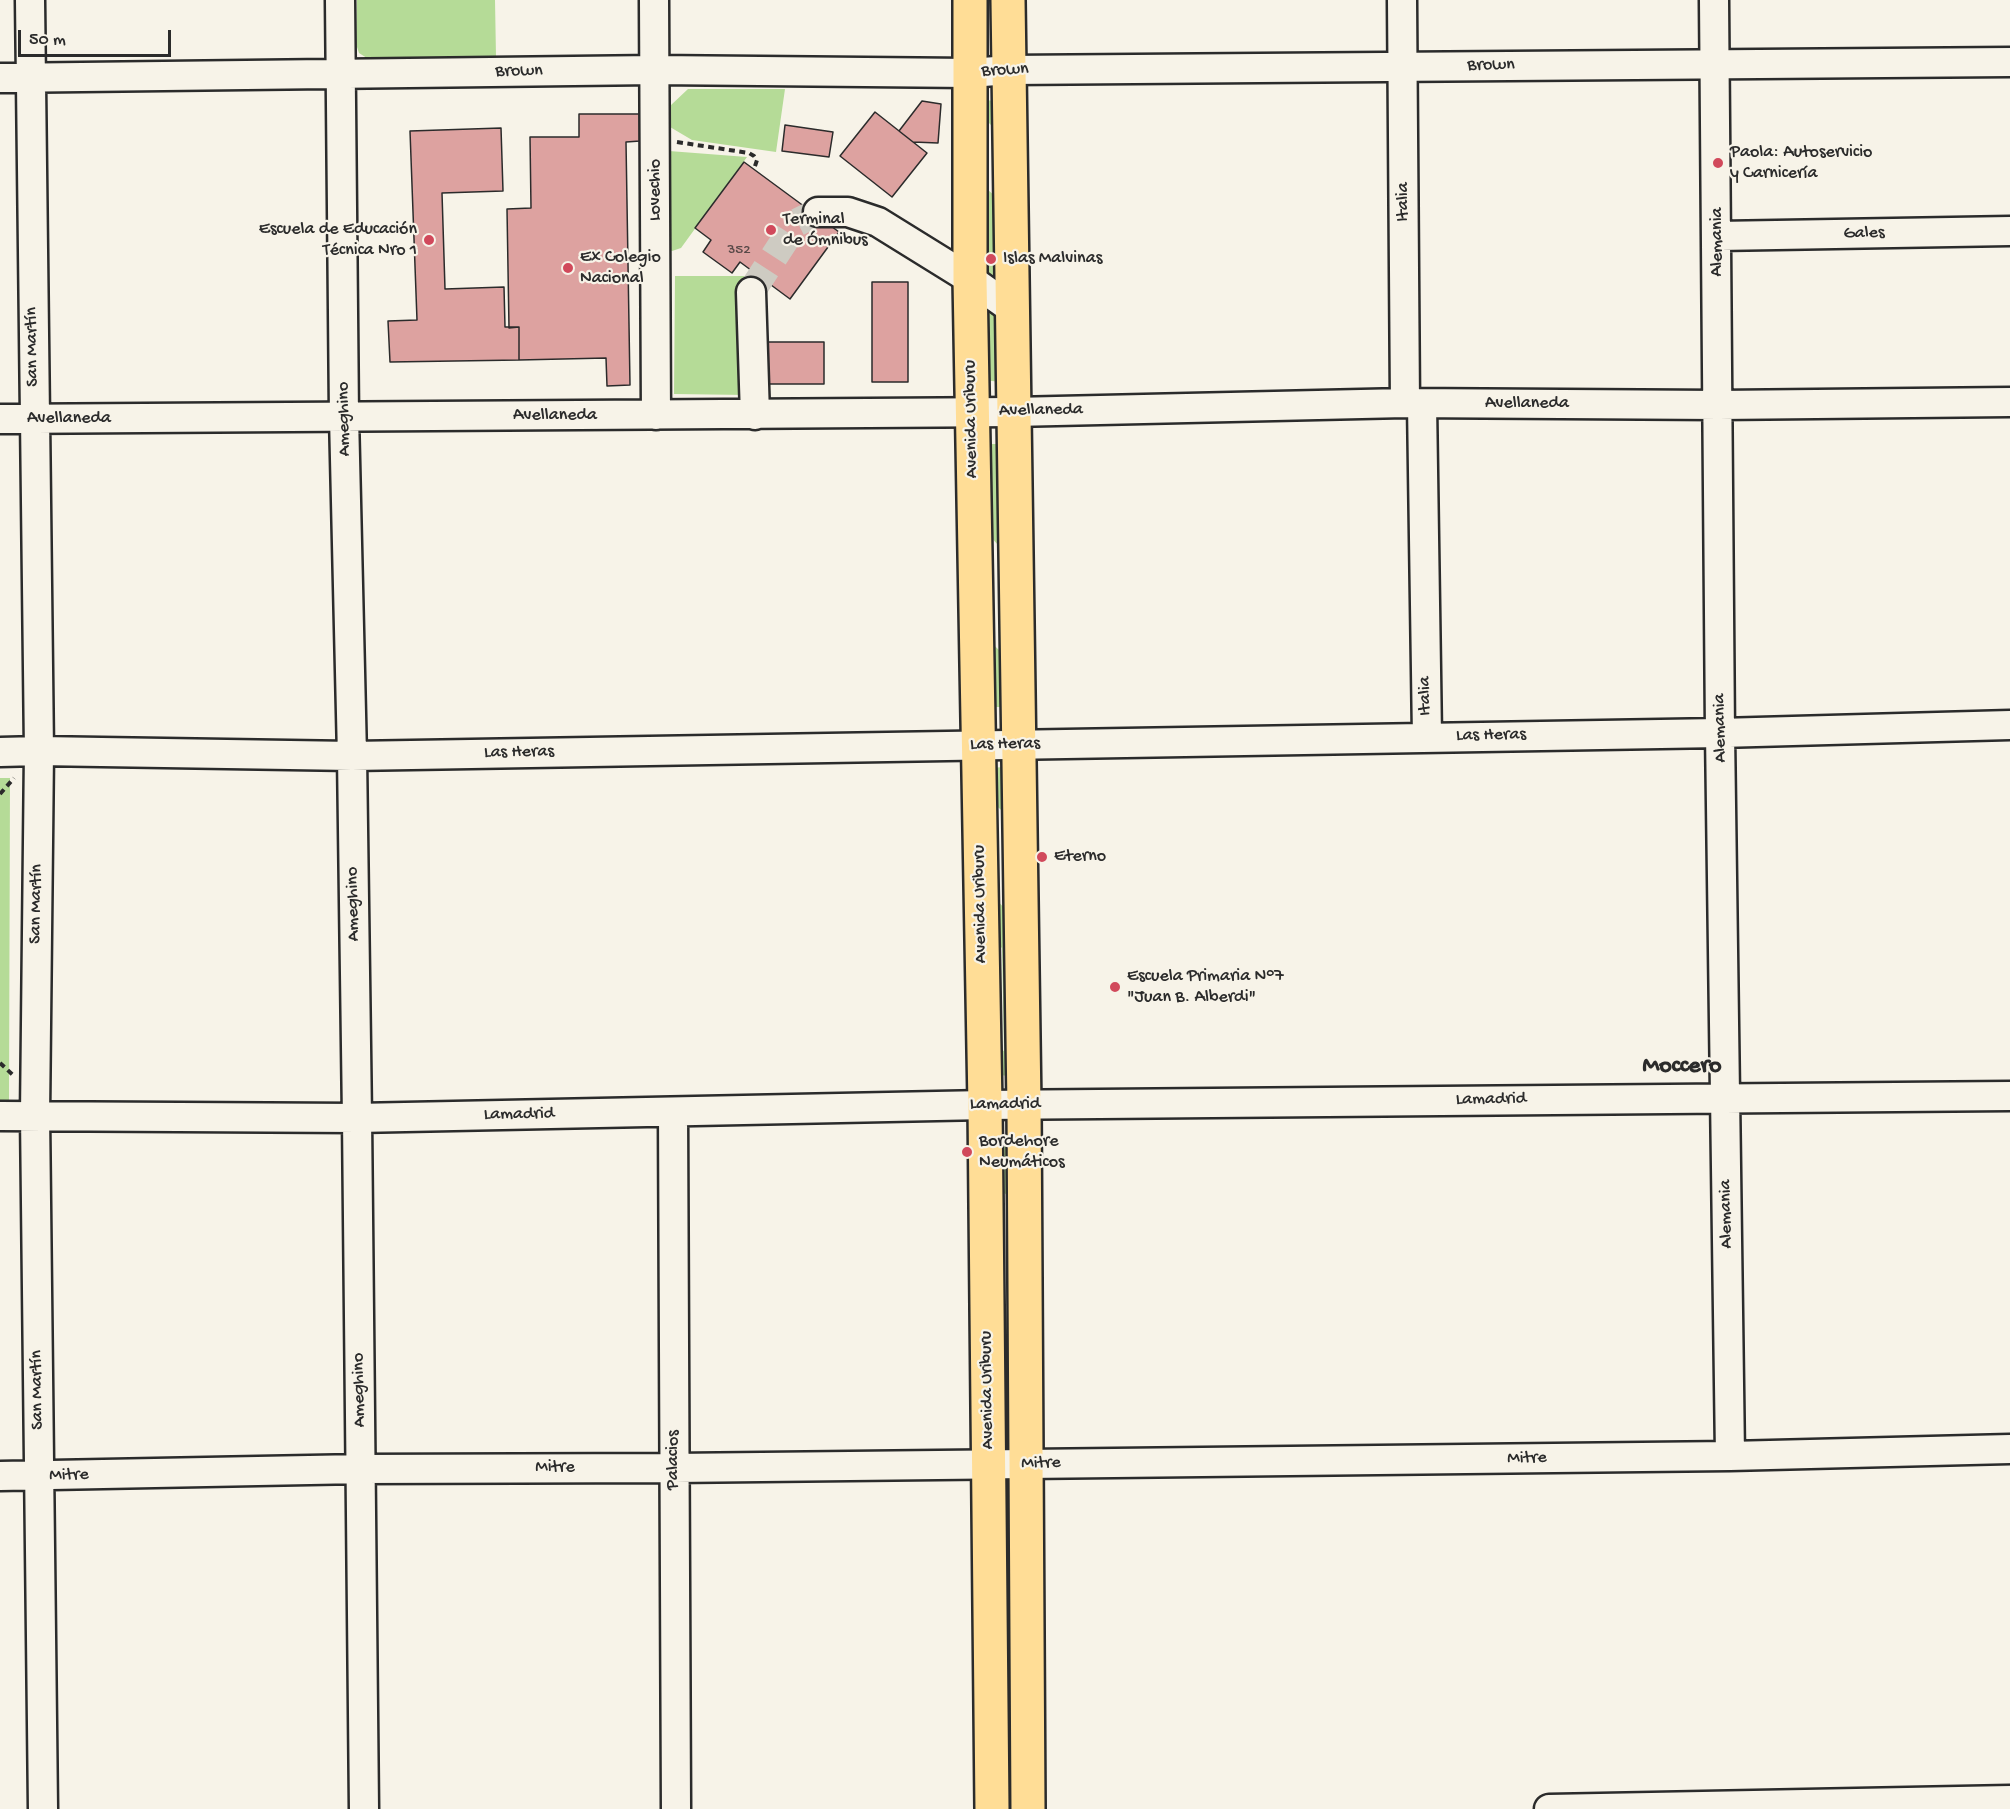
<!DOCTYPE html>
<html>
<head>
<meta charset="utf-8">
<style>
  body { margin:0 }
  #map { position:relative; width:2010px; height:1809px; overflow:hidden; background:#f7f3e8; font-family:"Gochi Hand",sans-serif }
  canvas { display:block }
  .scale { position:absolute; left:18px; top:30px; width:153px; height:27px; box-sizing:border-box; border:3px solid #2b2b2b; border-top:0; padding-left:8px; font-size:18px; line-height:21px; white-space:nowrap; color:#2b2b2b; -webkit-text-stroke:4px #f7f3e8; paint-order:stroke }
</style>
</head>
<body>
<div id="map">
<canvas width="2010" height="1809"></canvas>
<div class="scale">50 m</div>
</div>
<script>
const c = document.querySelector('canvas').getContext('2d');
c.lineJoin = 'round';
function fill(path, color) {
  c.fillStyle = color;
  c.fill(path, 'evenodd');
}
function poly(rows) {
  const path = new Path2D();
  for (const r of rows) {
    path.moveTo(r[0], r[1]);
    for (let i = 2; i < r.length; i += 2) path.lineTo(r[i], r[i + 1]);
  }
  return path;
}
function stroke(path, color, width, dash) {
  c.strokeStyle = color;
  c.lineWidth = width;
  c.lineCap = dash ? 'butt' : 'round';
  c.setLineDash(dash || []);
  c.stroke(path);
}
function label(font, color, halo, rows, align = 'center') {
  c.font = font + ' "Gochi Hand",sans-serif';
  c.lineWidth = 4.5;
  c.setLineDash([]);
  c.textBaseline = 'middle';
  c.strokeStyle = halo;
  c.fillStyle = color;
  for (const [text, x, y, turn = 0] of rows) {
    c.save();
    c.translate(x, y);
    c.rotate((+turn || 0) * Math.PI / 180);
    c.textAlign = isNaN(turn) ? turn : align;
    if (halo) c.strokeText(text, 0, 0);
    c.fillText(text, 0, 0);
    c.restore();
  }
}
fill(poly([
  [357,0,495,0,496,57,370,60,359,53,356,44],
  [688,89,785,89,776,152,692,140,670,127,670,106],
  [980,100,1000,101,1000,134,986,120,985,187,1001,202,1001,286,981,269],
  [669,151,747,157,681,248,672,251,667,248],
  [675,276,747,276,746,395,674,394],
  [982,297,1002,318,1002,382,982,380],
  [983,444,1003,444,1005,707,986,707,985,637,999,650,998,545,984,529],
  [1006,767,1006,814,993,803,994,897,1007,911,1009,1076,990,1074,990,1043,1004,1051,1002,948,989,935,987,768],
  [0,778,10,778,9,1103,0,1103],
  [991,1146,1010,1147,1010,1197,997,1188,997,1321,1011,1334,1012,1439,994,1438,994,1405,1007,1417,1005,1362,993,1352],
  [995,1505,1013,1506,1015,1697,1001,1686,1002,1761,1016,1773,1016,1787,998,1786,997,1662,1009,1672,1009,1544,995,1530]
]), '#b5db97');
const building = poly([
  [922,101,941,104,938,143,913,142,899,131,922,101],
  [875,112,927,153,892,197,840,156,875,112],
  [579,114,640,114,640,141,626,142,630,385,607,386,606,358,519,360,519,327,509,328,507,209,531,208,530,137,579,137,579,114],
  [785,125,833,132,829,157,782,151,785,125],
  [501,128,503,191,442,193,445,289,504,287,505,327,519,327,519,360,390,362,388,321,417,320,410,131,501,128],
  [744,162,839,232,790,299,740,262,732,273,703,252,711,240,695,228,744,162],
  [872,282,908,282,908,382,872,382,872,282],
  [766,342,824,342,824,384,766,384,766,342]
]);
fill(building, '#dda2a0');
stroke(building, '#2b2b2b', 1.5);
stroke(poly([
  [751,292,796,223,818,212]
]), '#cecbc2', 28, [28, 14]);
const minor = poly([
  [30,0,39,751,35,1115,43,1809],
  [340,0,344,416,352,756,357,1118,364,1809],
  [654,0,656,415],
  [1402,0,1405,403],
  [1714,0,1720,733,1730,1456],
  [0,78,655,70,970,73,1009,70,2010,62],
  [818,212,848,212,878,222,970,279,1012,309],
  [1718,236,2010,231],
  [751,292,755,415],
  [1422,404,1427,737],
  [0,419,1013,412,1405,403,1719,405,2010,402],
  [0,752,39,751,352,756,1720,733,2010,725],
  [673,1112,676,1809],
  [0,1116,357,1118,985,1105,2010,1096],
  [0,1476,361,1469,674,1468,1730,1456,2010,1449],
  [1549,1809,2010,1800]
]);
const major = poly([
  [970,0,970,279,985,1105,992,1809],
  [1008,0,1024,1105,1028,1809]
]);
stroke(minor, '#2b2b2b', 33);
stroke(major, '#2b2b2b', 38);
stroke(poly([
  [677,142,749,153,754,156,757,160,754,169],
  [0,794,14,778],
  [0,1063,13,1075]
]), '#2b2b2b', 4, [6, 4.5]);
stroke(minor, '#f7f3e8', 28);
stroke(major, '#ffdd96', 33);
for (const [x, y, r, color] of [
  [1718,163,6,"#d1495b"],
  [771,230,6,"#d1495b"],
  [429,240,6,"#d1495b"],
  [991,259,6,"#d1495b"],
  [568,268,6,"#d1495b"],
  [1042,857,6,"#d1495b"],
  [1115,987,6,"#d1495b"],
  [967,1152,6,"#d1495b"]
]) {
  const dot = new Path2D();
  dot.arc(x, y, r, 0, 2 * Math.PI);
  c.fillStyle = color;
  c.fill(dot);
  stroke(dot, '#f7f3e8', 2);
}
label('15px', '#584948', null, [
  ["352",739,251]
]);
label('18px', '#2b2b2b', '#f7f3e8', [
  ["Brown",1491,66,-1],
  ["Brown",1005,71,-3],
  ["Brown",519,72,-1],
  ["Lovechio",656,190,-90],
  ["Italia",1404,202,-90],
  ["Gales",1864,234,-1],
  ["Alemania",1718,242,-90],
  ["San Martín",33,347,-91],
  ["Avellaneda",1527,404],
  ["Avellaneda",1041,411,-1],
  ["Avellaneda",555,416],
  ["Avellaneda",69,419],
  ["Ameghino",345,419,-91],
  ["Avenida Uriburu",972,419,-91],
  ["Italia",1426,696,-91],
  ["Alemania",1721,728,-91],
  ["Las Heras",1491,736,-1],
  ["Las Heras",1005,745,-1],
  ["Las Heras",519,753,-1],
  ["San Martín",37,904,-89],
  ["Ameghino",354,904,-91],
  ["Avenida Uriburu",981,904,-91],
  ["Lamadrid",1491,1100,-1],
  ["Lamadrid",1005,1105],
  ["Lamadrid",519,1115,-1],
  ["Alemania",1727,1214,-91],
  ["San Martín",38,1390,-91],
  ["Ameghino",360,1390,-91],
  ["Avenida Uriburu",988,1390,-91],
  ["Mitre",1527,1459,-1],
  ["Palacios",674,1460,-90],
  ["Mitre",1041,1464,-1],
  ["Mitre",555,1468],
  ["Mitre",69,1476,-1]
]);
label('18px', '#2b2b2b', '#f7f3e8', [
  ["Paola: Autoservicio",1730,153],
  ["y Carnicería",1730,174],
  ["Terminal",783,220],
  ["de Ómnibus",783,241],
  ["Escuela de Educación",417,230,"right"],
  ["Técnica Nro 1",417,251,"right"],
  ["Ex Colegio",580,258],
  ["Nacional",580,279],
  ["Islas Malvinas",1003,259],
  ["Eterno",1054,857],
  ["Escuela Primaria N°7",1127,977],
  ["\"Juan B. Alberdi\"",1127,998],
  ["Bordehore",979,1142],
  ["Neumáticos",979,1163]
], 'left');
label('bold 24px', '#2b2b2b', '#f7f3e8', [
  ["Moccero",1682,1067]
]);
</script>
</body>
</html>
